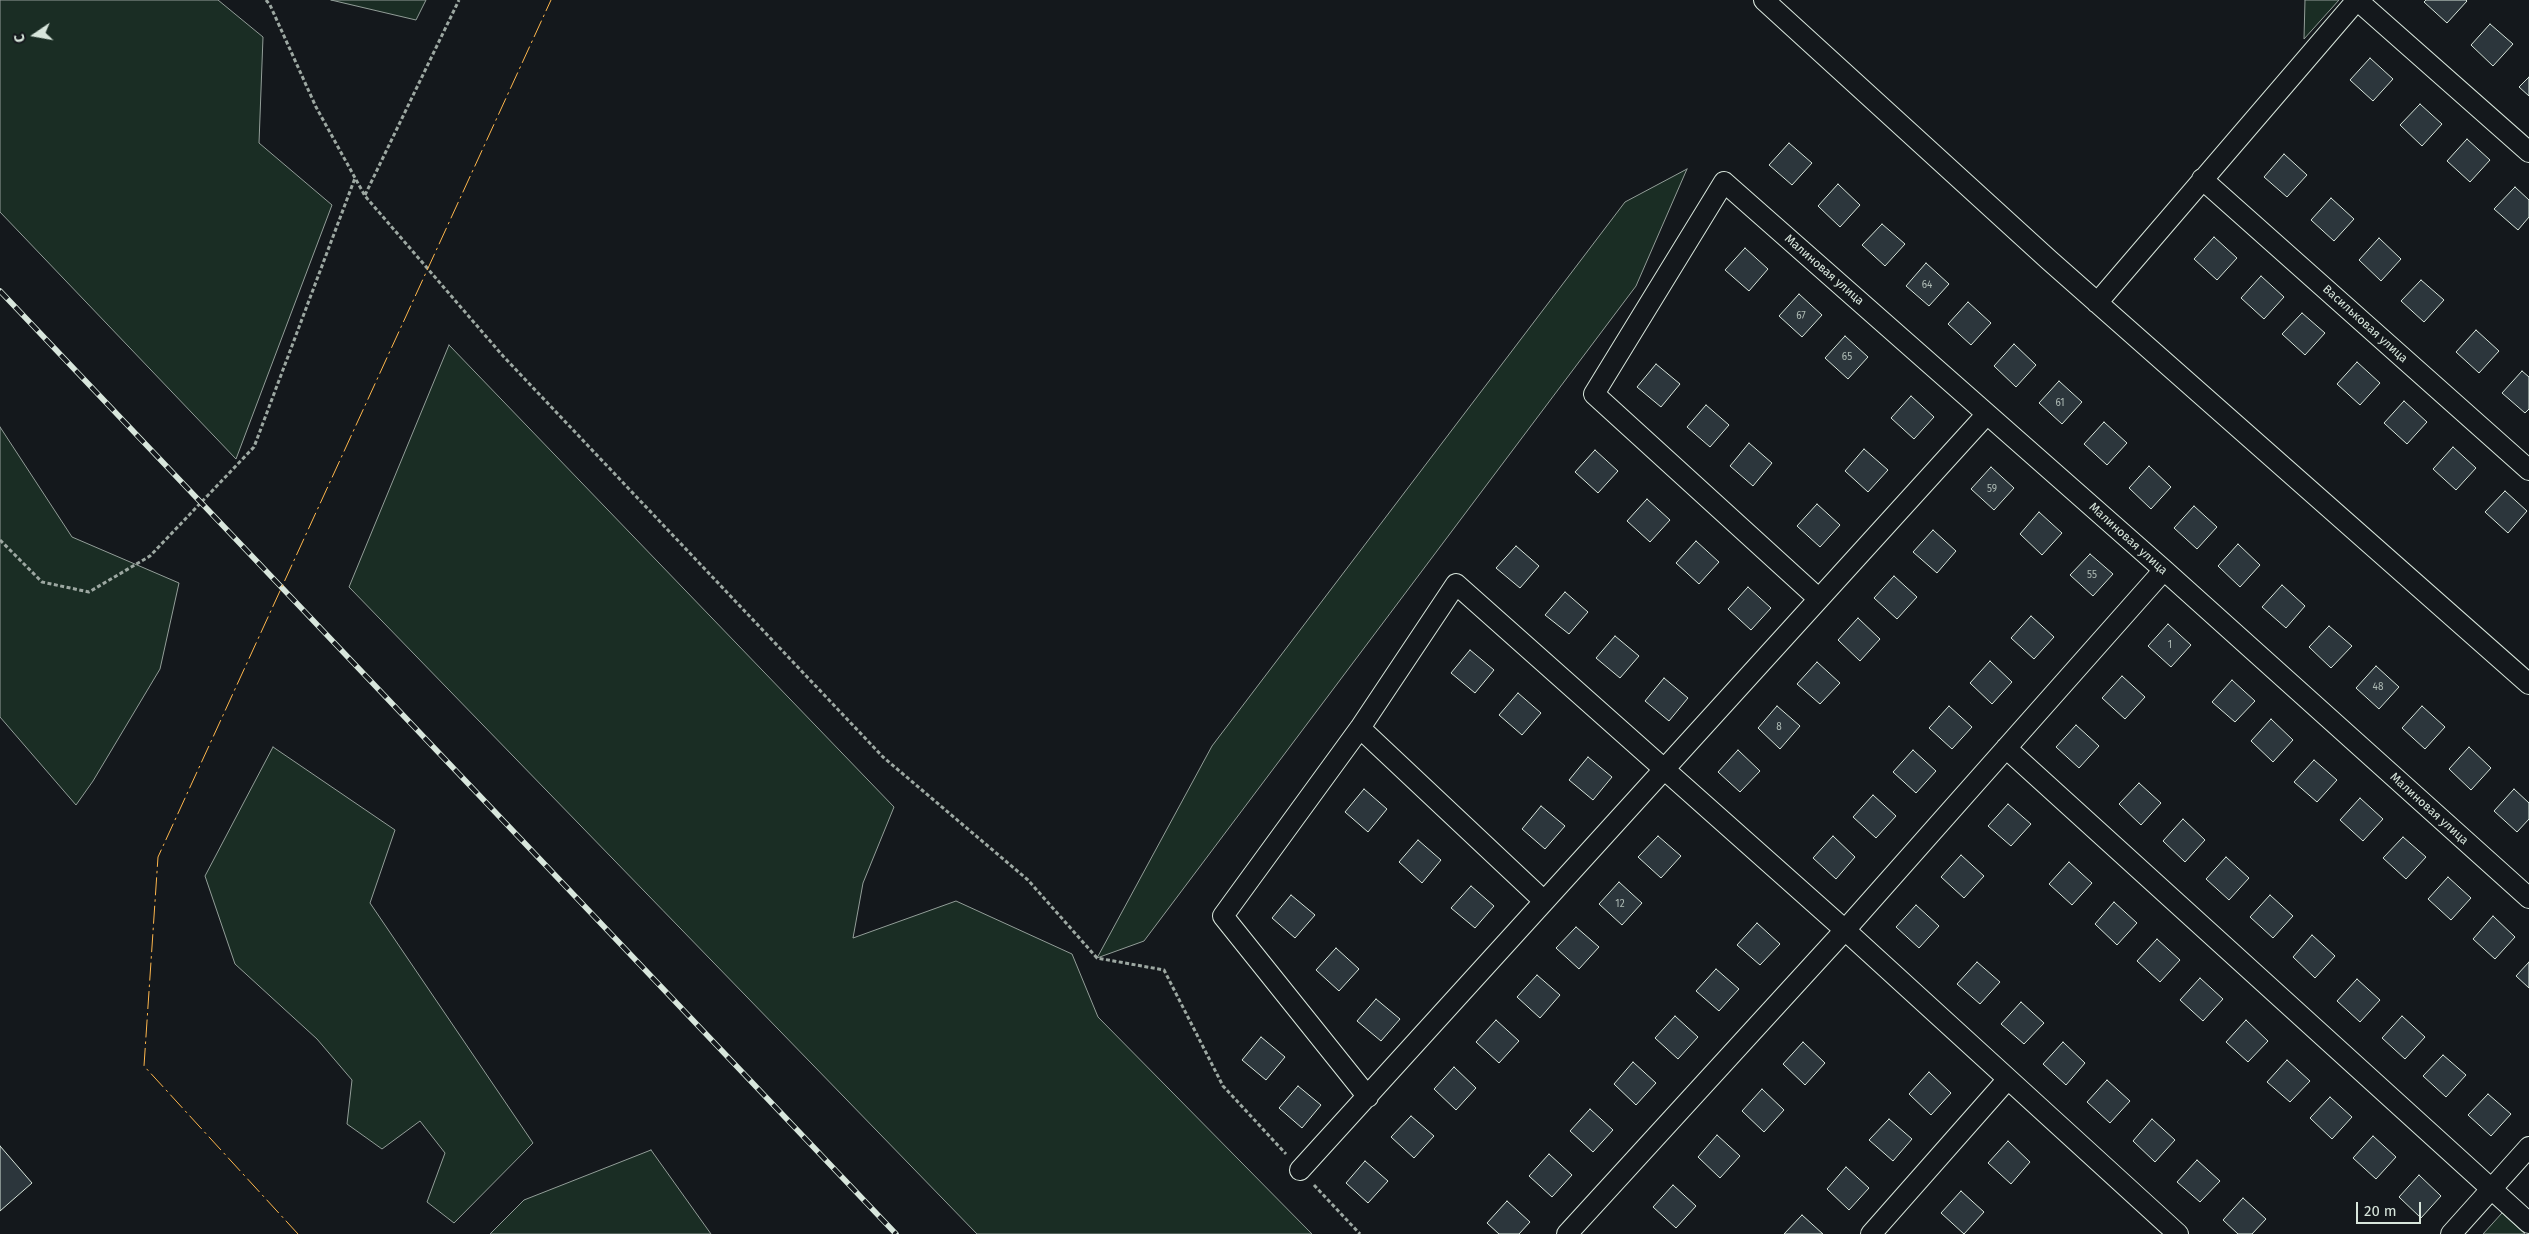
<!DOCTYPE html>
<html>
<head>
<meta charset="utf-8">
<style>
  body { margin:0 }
  #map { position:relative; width:2529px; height:1234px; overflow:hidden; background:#14181c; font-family:"Fira Sans",sans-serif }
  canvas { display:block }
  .north { position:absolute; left:10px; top:10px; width:50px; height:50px; -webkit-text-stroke:4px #14181c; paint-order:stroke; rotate:258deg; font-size:14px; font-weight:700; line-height:20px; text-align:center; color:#d8e6dc }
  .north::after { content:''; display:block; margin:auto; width:18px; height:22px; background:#d8e6dc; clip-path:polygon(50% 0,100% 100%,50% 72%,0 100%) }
  .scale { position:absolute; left:2356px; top:1202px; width:65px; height:22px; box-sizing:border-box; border:2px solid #d8e6dc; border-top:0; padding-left:6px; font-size:15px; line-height:18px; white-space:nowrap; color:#d8e6dc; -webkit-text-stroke:4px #14181c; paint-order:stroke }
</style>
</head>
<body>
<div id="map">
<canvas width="2529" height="1234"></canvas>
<div class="north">С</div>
<div class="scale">20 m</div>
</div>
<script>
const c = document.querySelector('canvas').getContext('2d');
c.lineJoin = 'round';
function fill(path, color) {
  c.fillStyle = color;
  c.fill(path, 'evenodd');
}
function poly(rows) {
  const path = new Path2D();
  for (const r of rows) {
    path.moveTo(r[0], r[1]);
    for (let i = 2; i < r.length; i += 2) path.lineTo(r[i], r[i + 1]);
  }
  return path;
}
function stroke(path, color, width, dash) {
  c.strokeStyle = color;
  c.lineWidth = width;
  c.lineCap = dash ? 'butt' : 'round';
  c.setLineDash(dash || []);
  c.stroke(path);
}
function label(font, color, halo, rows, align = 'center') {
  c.font = font + ' "Fira Sans",sans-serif';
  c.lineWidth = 4;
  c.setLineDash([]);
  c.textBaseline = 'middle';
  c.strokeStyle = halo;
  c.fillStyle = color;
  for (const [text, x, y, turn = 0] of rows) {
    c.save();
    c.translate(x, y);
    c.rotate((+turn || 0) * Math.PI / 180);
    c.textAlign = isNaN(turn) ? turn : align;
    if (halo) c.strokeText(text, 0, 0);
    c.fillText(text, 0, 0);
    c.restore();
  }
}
const green = poly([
  [0,0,218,0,263,37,259,143,332,205,236,459,0,212,0,0],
  [331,0,426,0,416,20,331,0],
  [2305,0,2339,0,2304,39,2305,0],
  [1687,169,1636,286,1144,941,1097,958,1212,746,1625,202,1687,169],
  [449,345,894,807,863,883,853,938,956,901,1072,954,1098,1017,1312,1234,977,1234,349,587,449,345],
  [0,427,72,537,179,583,160,669,93,781,76,805,0,717,0,427],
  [273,747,395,830,370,903,533,1143,454,1223,427,1202,445,1153,420,1121,382,1149,347,1124,352,1080,317,1039,235,964,205,876,273,747],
  [651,1150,711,1234,490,1234,524,1200,651,1150],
  [2502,1213,2525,1234,2483,1234,2502,1213]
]);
fill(green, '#1a2d24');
stroke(green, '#939e99', 1);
const building = poly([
  [2426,0,2466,0,2467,1,2447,23,2424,2,2426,0],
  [2490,24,2513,44,2493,66,2471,45,2490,24],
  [2370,58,2393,79,2373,101,2350,80,2370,58],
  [2529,77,2529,96,2519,87,2529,77],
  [2420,104,2442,124,2422,146,2400,125,2420,104],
  [2467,139,2490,160,2470,182,2447,161,2467,139],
  [1789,143,1812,163,1792,185,1769,165,1789,143],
  [2284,154,2307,175,2287,197,2264,177,2284,154],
  [1838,184,1860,205,1840,227,1818,206,1838,184],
  [2515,187,2529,200,2529,217,2518,230,2494,209,2515,187],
  [2331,198,2354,219,2334,241,2311,220,2331,198],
  [1882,224,1905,244,1885,266,1862,245,1882,224],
  [2214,237,2237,258,2217,280,2194,259,2214,237],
  [2379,238,2401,259,2381,281,2359,260,2379,238],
  [1745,248,1768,269,1749,291,1725,270,1745,248],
  [1926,263,1949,284,1929,306,1906,286,1926,263],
  [2261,276,2284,297,2264,319,2241,298,2261,276],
  [2421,280,2444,300,2424,322,2401,301,2421,280],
  [1799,294,1822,315,1802,337,1779,316,1799,294],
  [1968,302,1991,323,1971,345,1948,324,1968,302],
  [2302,313,2325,333,2305,355,2282,334,2302,313],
  [2476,330,2499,351,2479,373,2456,352,2476,330],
  [1845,336,1868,357,1848,379,1825,358,1845,336],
  [2014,344,2036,365,2016,387,1994,366,2014,344],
  [2357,362,2380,383,2360,405,2337,384,2357,362],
  [1656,364,1680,384,1661,407,1637,387,1656,364],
  [2522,371,2529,377,2529,409,2525,413,2502,393,2522,371],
  [2059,381,2082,402,2062,424,2039,403,2059,381],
  [1911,396,1934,417,1914,439,1891,418,1911,396],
  [2404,401,2427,422,2407,444,2384,423,2404,401],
  [1706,405,1729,425,1710,447,1687,427,1706,405],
  [2104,422,2127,443,2107,465,2084,444,2104,422],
  [1749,443,1772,463,1753,486,1730,466,1749,443],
  [2453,447,2476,468,2456,490,2433,469,2453,447],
  [1864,449,1888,470,1868,492,1845,471,1864,449],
  [1595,450,1618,471,1598,493,1575,472,1595,450],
  [2149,466,2171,487,2151,509,2129,488,2149,466],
  [1991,467,2014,488,1994,510,1971,489,1991,467],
  [2505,491,2527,511,2508,533,2485,512,2505,491],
  [1647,499,1670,520,1650,542,1627,521,1647,499],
  [1817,504,1840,525,1820,547,1797,526,1817,504],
  [2194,506,2217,527,2197,549,2174,528,2194,506],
  [2039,512,2062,533,2042,555,2020,534,2039,512],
  [1933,530,1956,551,1937,573,1913,552,1933,530],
  [1696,541,1719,562,1699,584,1676,563,1696,541],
  [2238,544,2260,565,2240,587,2218,566,2238,544],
  [1516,546,1539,566,1520,588,1496,568,1516,546],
  [2090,554,2113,574,2093,596,2070,575,2090,554],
  [1894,576,1917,597,1897,619,1874,598,1894,576],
  [2282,585,2305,606,2286,628,2262,607,2282,585],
  [1748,587,1771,608,1751,630,1728,609,1748,587],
  [1565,592,1588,612,1569,634,1545,615,1565,592],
  [2031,616,2054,637,2034,659,2011,638,2031,616],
  [1858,618,1880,639,1860,661,1838,640,1858,618],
  [2168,624,2191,645,2171,667,2148,646,2168,624],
  [2329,626,2352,646,2331,668,2309,647,2329,626],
  [1615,636,1639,656,1620,678,1596,658,1615,636],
  [1470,650,1494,670,1475,693,1451,673,1470,650],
  [1990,661,2012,682,1992,704,1970,683,1990,661],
  [1817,662,1840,683,1820,704,1797,684,1817,662],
  [2376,666,2399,687,2379,709,2356,688,2376,666],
  [2122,676,2145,697,2125,719,2102,698,2122,676],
  [1664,678,1688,698,1669,721,1645,701,1664,678],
  [2232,680,2255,701,2235,722,2212,702,2232,680],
  [1518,693,1541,713,1522,735,1499,715,1518,693],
  [1777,706,1800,726,1780,749,1758,728,1777,706],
  [1949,706,1972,727,1952,749,1929,728,1949,706],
  [2422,706,2445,727,2425,749,2402,728,2422,706],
  [2271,719,2293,740,2273,762,2251,741,2271,719],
  [2076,725,2099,746,2079,768,2056,747,2076,725],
  [2469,747,2491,768,2471,790,2449,769,2469,747],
  [1738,750,1760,771,1740,792,1718,772,1738,750],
  [1913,750,1936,771,1916,793,1893,772,1913,750],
  [1588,757,1612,777,1593,800,1569,780,1588,757],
  [2314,760,2337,780,2317,802,2294,782,2314,760],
  [2139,783,2161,803,2141,825,2119,804,2139,783],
  [1364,789,1387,809,1368,832,1345,812,1364,789],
  [2514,789,2529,803,2529,819,2517,832,2494,811,2514,789],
  [1873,795,1896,816,1876,838,1853,817,1873,795],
  [2360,798,2383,819,2363,841,2340,820,2360,798],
  [2008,804,2031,824,2011,846,1988,826,2008,804],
  [1541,806,1565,826,1545,849,1522,829,1541,806],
  [2183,819,2205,840,2185,862,2163,841,2183,819],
  [1658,836,1681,856,1661,878,1638,857,1658,836],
  [1833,836,1855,857,1836,879,1813,858,1833,836],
  [2403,837,2426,857,2406,879,2383,858,2403,837],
  [1418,840,1441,860,1422,883,1399,862,1418,840],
  [1961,855,1984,876,1964,898,1941,877,1961,855],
  [2226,857,2249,878,2229,900,2206,879,2226,857],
  [2069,862,2092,883,2072,905,2049,884,2069,862],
  [2448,877,2471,898,2451,920,2428,899,2448,877],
  [1619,882,1642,903,1622,925,1599,904,1619,882],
  [1471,886,1494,906,1475,928,1451,908,1471,886],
  [1291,895,1315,915,1295,938,1272,918,1291,895],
  [2270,895,2293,916,2273,938,2250,917,2270,895],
  [2114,902,2137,923,2117,945,2095,924,2114,902],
  [1916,905,1939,926,1919,948,1896,927,1916,905],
  [2493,916,2515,937,2495,959,2473,939,2493,916],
  [1757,923,1780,944,1760,965,1737,945,1757,923],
  [1576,927,1599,947,1579,969,1556,948,1576,927],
  [2312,935,2335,956,2315,978,2293,957,2312,935],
  [2157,939,2180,960,2160,982,2137,961,2157,939],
  [1336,948,1359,969,1339,991,1316,970,1336,948],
  [1977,962,2000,982,1980,1004,1957,984,1977,962],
  [2529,962,2529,988,2516,976,2529,962],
  [1716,969,1739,989,1719,1011,1696,991,1716,969],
  [1537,975,1560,995,1540,1018,1517,997,1537,975],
  [2200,978,2223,999,2203,1021,2180,1000,2200,978],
  [2357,979,2380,1000,2360,1022,2337,1001,2357,979],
  [1376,999,1400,1019,1381,1041,1357,1021,1376,999],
  [2021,1002,2044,1023,2024,1044,2001,1024,2021,1002],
  [1675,1016,1698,1037,1678,1059,1655,1038,1675,1016],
  [2402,1016,2425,1037,2405,1059,2382,1038,2402,1016],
  [1496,1020,1519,1041,1499,1063,1476,1042,1496,1020],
  [2246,1020,2268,1041,2248,1062,2226,1042,2246,1020],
  [1261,1037,1285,1057,1266,1080,1242,1060,1261,1037],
  [1803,1042,1825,1063,1805,1085,1783,1064,1803,1042],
  [2063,1042,2085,1063,2066,1085,2043,1064,2063,1042],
  [2443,1055,2466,1075,2446,1097,2423,1076,2443,1055],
  [2287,1060,2310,1081,2290,1102,2267,1082,2287,1060],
  [1633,1062,1656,1083,1636,1105,1614,1084,1633,1062],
  [1454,1067,1476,1088,1456,1110,1434,1089,1454,1067],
  [1929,1072,1951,1093,1931,1115,1909,1094,1929,1072],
  [2107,1080,2130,1101,2110,1123,2087,1102,2107,1080],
  [1298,1086,1321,1105,1302,1128,1279,1108,1298,1086],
  [1762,1089,1784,1110,1764,1132,1742,1111,1762,1089],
  [2488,1094,2511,1114,2491,1136,2468,1115,2488,1094],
  [2330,1097,2352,1117,2332,1139,2310,1118,2330,1097],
  [1590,1109,1613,1130,1593,1152,1570,1131,1590,1109],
  [1411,1116,1434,1136,1414,1158,1391,1137,1411,1116],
  [1889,1119,1912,1139,1893,1161,1869,1140,1889,1119],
  [2152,1119,2175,1140,2155,1162,2133,1141,2152,1119],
  [1717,1135,1740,1156,1720,1178,1698,1157,1717,1135],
  [2373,1136,2396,1157,2376,1179,2353,1158,2373,1136],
  [2008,1141,2030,1162,2011,1184,1988,1163,2008,1141],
  [0,1146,32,1183,0,1211,0,1146],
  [1549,1154,1572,1175,1552,1197,1529,1176,1549,1154],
  [2197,1160,2220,1181,2200,1202,2177,1182,2197,1160],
  [1365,1161,1388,1181,1368,1203,1346,1183,1365,1161],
  [1846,1167,1869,1188,1849,1210,1827,1189,1846,1167],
  [2419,1175,2441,1196,2421,1218,2399,1197,2419,1175],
  [1673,1185,1696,1206,1676,1228,1653,1207,1673,1185],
  [1961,1191,1984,1212,1964,1234,1941,1213,1961,1191],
  [2243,1198,2266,1219,2252,1234,2238,1234,2223,1220,2243,1198],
  [1507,1201,1530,1222,1519,1234,1499,1234,1487,1223,1507,1201],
  [1802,1215,1823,1234,1784,1234,1802,1215]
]);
fill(building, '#2c363c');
stroke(building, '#d8e6dc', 1);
const street = poly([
  [1764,0,2049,260,2529,684],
  [2357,0,2529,152],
  [2202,179,2529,470],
  [2097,303,2357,0],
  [1819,599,1594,394,1724,182,2164,570,2529,898],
  [1360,728,1544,901],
  [2006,748,2529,1223],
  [1368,1097,1223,916,1360,728,1456,584,1845,930,2178,1234],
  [1300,1170,1987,414],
  [1567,1234,1845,930,2164,570],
  [1871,1234,2007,1080],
  [2451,1234,2529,1147]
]);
stroke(street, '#d8e6dc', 22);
stroke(poly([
  [266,0,270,5,316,107,365,196,503,356,883,757,1028,880,1097,958,1164,970,1223,1086,1286,1154],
  [365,195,459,0],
  [0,540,42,582,89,592,150,556,254,447,355,178],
  [1314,1185,1360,1234]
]), '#9da8a2', 3, [4, 2.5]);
stroke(street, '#14181c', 20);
const rail = poly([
  [0,291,896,1234]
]);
stroke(rail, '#d8e6dc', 5.5);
stroke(rail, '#14181c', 4, [11]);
stroke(poly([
  [298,1234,144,1066,158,857,551,0]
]), '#ffb74d', 1, [18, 4, 2.5, 4]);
label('10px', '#adbab4', null, [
  ["64",1927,285],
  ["67",1801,316],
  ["65",1847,357],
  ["61",2060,403],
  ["59",1992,489],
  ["55",2092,575],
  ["1",2170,645],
  ["48",2378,687],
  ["8",1779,727],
  ["12",1620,904]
]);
label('12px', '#d8e6dc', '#14181c', [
  ["Малиновая улица",1824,270,41],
  ["Васильковая улица",2365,324,42],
  ["Малиновая улица",2128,539,42],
  ["Малиновая улица",2429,809,42]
]);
</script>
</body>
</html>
